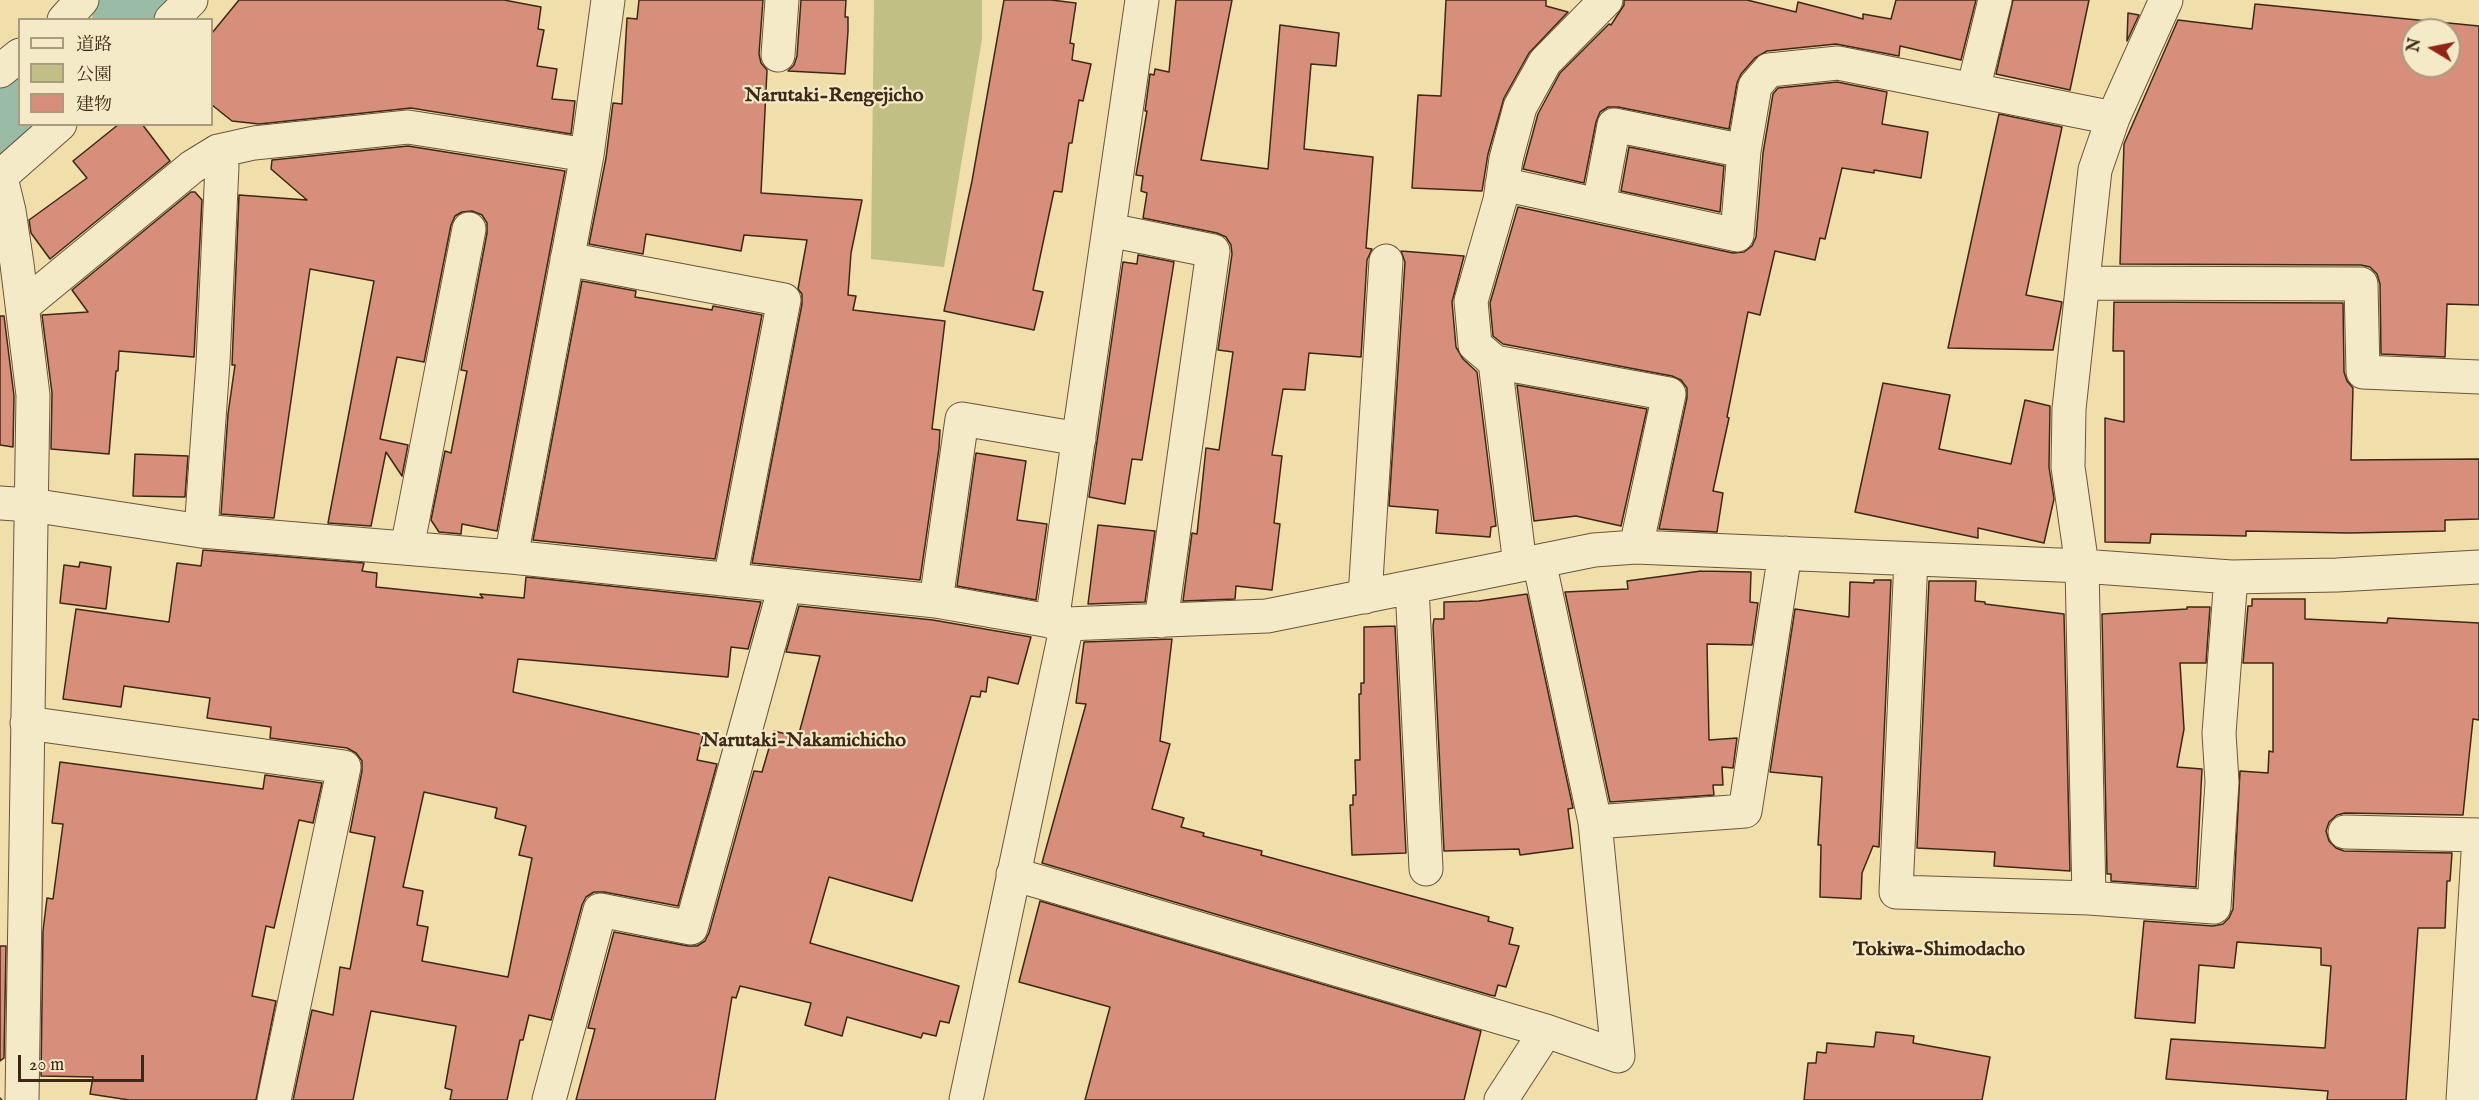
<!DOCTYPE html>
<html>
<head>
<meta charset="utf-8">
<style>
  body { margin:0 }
  #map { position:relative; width:2479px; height:1100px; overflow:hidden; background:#f0deab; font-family:"IM FELL English","Noto Serif JP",serif }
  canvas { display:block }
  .legend { position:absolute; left:18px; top:18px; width:195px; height:108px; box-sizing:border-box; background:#f5eac8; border:2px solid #ab9c81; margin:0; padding:8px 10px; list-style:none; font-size:18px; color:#3d2816 }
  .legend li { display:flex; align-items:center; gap:12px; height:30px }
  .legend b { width:30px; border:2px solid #ab9c81 }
  .north { position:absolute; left:2401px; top:18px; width:60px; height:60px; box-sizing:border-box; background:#f5eac8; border:2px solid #ab9c81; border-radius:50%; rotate:280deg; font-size:16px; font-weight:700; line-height:24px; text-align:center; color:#3d2816 }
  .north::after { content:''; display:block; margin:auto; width:21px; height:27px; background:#8f2418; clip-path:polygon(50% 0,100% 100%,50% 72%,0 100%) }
  .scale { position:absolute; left:18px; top:1055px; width:126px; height:27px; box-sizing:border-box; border:3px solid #3d2816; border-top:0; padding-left:8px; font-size:18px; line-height:21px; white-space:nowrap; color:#3d2816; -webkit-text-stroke:4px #f5eac8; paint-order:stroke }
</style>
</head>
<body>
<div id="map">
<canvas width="2479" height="1100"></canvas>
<ul class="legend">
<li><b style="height:8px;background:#f5eac8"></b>道路</li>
<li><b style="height:16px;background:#c1bf84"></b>公園</li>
<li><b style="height:16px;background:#d78e7a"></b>建物</li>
</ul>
<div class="north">N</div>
<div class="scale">20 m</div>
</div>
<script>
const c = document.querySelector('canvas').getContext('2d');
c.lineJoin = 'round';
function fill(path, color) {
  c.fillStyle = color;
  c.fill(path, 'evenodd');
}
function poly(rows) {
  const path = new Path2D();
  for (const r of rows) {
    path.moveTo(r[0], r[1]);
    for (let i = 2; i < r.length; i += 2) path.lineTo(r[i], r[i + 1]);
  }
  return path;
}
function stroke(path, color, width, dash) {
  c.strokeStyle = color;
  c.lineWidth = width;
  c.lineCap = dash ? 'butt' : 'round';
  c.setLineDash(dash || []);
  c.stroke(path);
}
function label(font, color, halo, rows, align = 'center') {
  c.font = font + ' "IM FELL English",serif';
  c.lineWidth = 4.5;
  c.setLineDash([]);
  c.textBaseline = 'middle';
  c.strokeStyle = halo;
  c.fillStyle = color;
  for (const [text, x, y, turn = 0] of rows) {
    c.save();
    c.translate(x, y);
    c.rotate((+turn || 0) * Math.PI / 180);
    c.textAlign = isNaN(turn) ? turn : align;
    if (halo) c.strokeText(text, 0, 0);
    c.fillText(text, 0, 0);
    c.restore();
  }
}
fill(poly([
  [874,0,982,0,982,39,944,267,871,259]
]), '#c1bf84');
stroke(poly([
  [130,20,152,0],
  [0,131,20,114]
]), '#9abca7', 76);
const building = poly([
  [239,0,504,0,541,7,538,29,544,30,537,66,557,69,552,99,575,101,571,134,411,108,259,124,232,121,212,105,212,33,239,0],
  [639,0,763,0,759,54,761,63,767,70,761,193,862,200,851,253,848,295,856,296,853,310,945,321,932,429,940,430,939,448,920,580,752,563,802,304,802,294,798,289,807,240,744,235,741,251,646,234,643,254,589,244,606,158,613,103,622,104,627,18,637,19,639,0],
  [801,0,846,0,845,17,848,17,848,31,845,74,788,71,794,65,797,56,801,0],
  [1004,0,1051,0,1076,3,1070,43,1074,44,1072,60,1091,64,1083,101,1079,100,1072,143,1069,143,1062,192,1054,191,1033,290,1043,292,1034,330,944,311,972,181,1004,0],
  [1176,0,1232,0,1201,160,1268,169,1280,25,1339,33,1336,66,1311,64,1304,149,1373,157,1366,248,1372,249,1367,260,1361,357,1309,353,1305,390,1283,389,1272,455,1282,456,1274,523,1280,524,1272,590,1236,586,1235,599,1183,601,1192,533,1197,534,1206,448,1219,450,1233,352,1218,350,1232,254,1231,245,1226,237,1217,233,1143,218,1147,193,1141,191,1143,176,1136,175,1147,111,1145,111,1150,74,1154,75,1155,69,1169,72,1176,0],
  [1446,0,1546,0,1546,6,1568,12,1529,53,1504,98,1488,154,1482,191,1412,188,1418,95,1441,96,1446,0],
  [1624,0,1747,0,1796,12,1798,2,1863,19,1863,14,1891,19,1896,0,1976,0,1961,60,1900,46,1899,56,1836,44,1767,51,1755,58,1741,74,1737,83,1729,129,1618,107,1608,107,1600,112,1596,122,1584,183,1523,169,1538,114,1560,73,1609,24,1611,25,1624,5,1624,0],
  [2013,0,2089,0,2070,90,1996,74,2013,0],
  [2255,4,2479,26,2479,305,2447,304,2445,357,2381,354,2380,284,2377,274,2370,267,2361,265,2120,264,2124,144,2178,20,2252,29,2255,4],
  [2413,30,2449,30,2449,66,2413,66,2413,30],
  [2128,13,2139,15,2127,41,2128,13],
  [1837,82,1887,92,1882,124,1928,132,1921,178,1874,170,1874,173,1842,168,1825,239,1820,238,1815,260,1775,251,1760,315,1748,312,1727,417,1729,418,1713,491,1723,493,1717,532,1659,529,1687,398,1687,388,1681,380,1672,376,1503,344,1493,336,1490,303,1518,207,1733,253,1744,252,1752,246,1756,237,1763,153,1773,94,1778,88,1837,82],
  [1999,114,2062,127,2026,295,2062,302,2053,350,1948,348,1999,114],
  [119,124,142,124,170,161,50,259,31,233,29,220,87,178,73,161,119,124],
  [408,146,565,171,497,531,462,524,461,534,439,532,431,520,445,451,451,453,467,371,461,370,487,233,487,223,482,215,472,211,462,212,455,216,451,225,424,362,397,357,380,439,408,445,402,476,386,452,371,526,328,523,374,281,310,269,274,518,221,514,228,414,235,365,232,365,239,195,307,200,271,169,272,160,408,146],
  [1629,147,1724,166,1720,212,1621,191,1629,147],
  [191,192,195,192,202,200,194,357,119,351,118,371,116,371,109,454,51,449,52,393,42,315,88,312,72,290,191,192],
  [1401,251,1464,256,1452,302,1456,347,1463,359,1477,372,1496,526,1491,527,1490,537,1436,533,1438,510,1389,506,1405,262,1401,251],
  [1138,255,1174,262,1142,460,1132,459,1125,504,1089,497,1123,262,1137,264,1138,255],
  [582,281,636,291,635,297,712,310,713,306,762,315,715,559,533,540,582,281],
  [2114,302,2343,303,2344,372,2347,381,2353,388,2351,460,2479,459,2479,519,2445,520,2445,531,2349,533,2246,531,2246,536,2151,534,2150,543,2105,542,2105,418,2124,422,2124,351,2113,351,2114,302],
  [0,316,4,316,14,396,13,447,0,445,0,316],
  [1883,383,1950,395,1939,449,2011,464,2025,400,2050,406,2049,467,2054,499,2044,543,1978,528,1978,538,1855,512,1883,383],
  [1517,385,1647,409,1621,526,1576,516,1534,521,1517,385],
  [976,453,1026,461,1017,520,1047,524,1036,600,957,586,976,453],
  [135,454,188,456,185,497,133,496,135,454],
  [1098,525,1155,531,1145,602,1088,604,1098,525],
  [203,550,364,563,362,571,377,573,376,587,483,598,480,594,524,598,526,577,761,602,748,649,731,647,728,677,518,659,513,692,703,735,697,760,717,764,678,906,604,892,594,892,586,897,582,905,551,1020,529,1015,523,1040,520,1040,507,1100,450,1100,452,1090,445,1088,456,1026,371,1011,353,1100,293,1100,312,1010,333,1015,340,967,350,969,375,837,350,832,362,771,362,761,356,753,347,748,270,738,271,727,207,718,210,698,124,686,121,707,63,699,76,609,169,622,177,563,201,566,203,550],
  [424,792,497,808,495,818,526,826,519,855,532,858,508,977,422,961,428,927,417,925,423,891,403,887,424,792],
  [80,562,111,567,106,609,60,603,64,565,79,567,80,562],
  [1701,571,1751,572,1750,602,1758,603,1752,645,1707,644,1709,740,1737,738,1733,768,1722,767,1723,785,1713,785,1714,795,1610,802,1565,592,1628,589,1627,581,1701,571],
  [1874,580,1891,580,1879,847,1873,846,1862,873,1861,899,1820,897,1821,845,1818,845,1822,777,1770,772,1795,609,1849,617,1850,582,1874,583,1874,580],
  [1929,581,1976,581,1975,601,1985,602,1985,604,2064,614,2070,871,1994,866,1995,852,1917,848,1929,581],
  [1527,594,1573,808,1568,809,1573,848,1520,855,1519,849,1444,851,1433,626,1434,619,1444,619,1444,602,1479,601,1527,594],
  [2252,599,2305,599,2305,619,2387,623,2388,618,2479,623,2479,720,2473,719,2463,815,2345,813,2337,815,2329,822,2326,831,2329,841,2336,848,2344,851,2452,853,2450,881,2447,881,2445,928,2418,928,2406,1100,2327,1100,2328,1091,2166,1079,2171,1039,2325,1048,2331,966,2321,965,2321,948,2237,942,2234,968,2199,965,2195,1023,2135,1018,2144,921,2213,926,2223,924,2229,918,2233,909,2240,771,2268,773,2269,751,2273,752,2273,663,2243,663,2248,606,2252,606,2252,599],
  [799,606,933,620,1031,637,1018,684,988,677,986,692,981,691,980,697,971,696,912,901,829,877,810,943,959,986,949,1023,940,1021,936,1036,923,1033,921,1038,847,1017,842,1036,805,1025,811,1003,740,986,736,998,732,997,715,1100,576,1100,595,1029,588,1028,614,932,688,946,697,946,705,941,709,933,754,771,762,772,774,731,798,737,820,656,786,652,799,606],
  [2187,607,2210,607,2206,663,2180,663,2184,729,2177,767,2202,769,2196,887,2111,881,2111,874,2107,874,2102,614,2187,609,2187,607],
  [1395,626,1406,853,1352,855,1350,805,1353,805,1353,795,1356,795,1355,760,1360,760,1359,694,1361,694,1361,683,1364,683,1364,627,1395,626],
  [1172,639,1160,741,1170,744,1152,809,1184,818,1181,827,1204,833,1203,836,1262,851,1261,855,1489,917,1488,921,1513,928,1509,944,1519,946,1506,987,1498,985,1495,996,1490,995,1042,863,1086,704,1076,703,1084,642,1172,639],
  [60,762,263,789,265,775,322,783,313,823,299,820,274,928,266,926,252,996,276,1001,256,1100,129,1100,90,1094,93,1077,41,1076,43,931,47,898,53,899,63,824,52,823,60,762],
  [1040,901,1481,1031,1464,1100,1085,1100,1110,1007,1019,982,1040,901],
  [0,946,6,946,4,1058,0,1061,0,946],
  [1876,1032,1914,1036,1913,1043,1990,1057,1982,1100,1804,1100,1808,1063,1816,1063,1817,1052,1826,1053,1827,1043,1874,1047,1876,1032]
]);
fill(building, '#d78e7a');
stroke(building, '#3d2816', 1.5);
const minor = poly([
  [64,20,82,0],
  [171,20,191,0],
  [778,55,782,0],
  [0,71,20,55],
  [1973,90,1995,0],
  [0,174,9,211,17,264,33,395,22,1100],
  [1,176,60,124],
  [1502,184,1737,235,1744,151,1755,86,1769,70,1838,63,2113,118],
  [1599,205,1614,125,1744,151],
  [1109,230,1213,251,1161,621],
  [567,259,784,300,730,580],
  [2084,283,2361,284,2363,372,2479,377],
  [23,306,192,167,218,151,254,143,408,127,587,155],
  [1495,362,1669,394,1636,547],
  [0,503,31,505,201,531,511,557,936,601,1067,624],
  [201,531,213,362,222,166,218,151],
  [407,548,469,229],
  [511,557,587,155,608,0],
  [1911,559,1896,892,2089,898,2214,907,2222,782,2219,733,2231,577],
  [1520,565,1495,362,1475,345,1471,301,1500,200,1506,159,1520,107,1545,62,1606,0],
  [1412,587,1426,869],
  [1365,597,1386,261],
  [936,601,962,419,1079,439],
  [1052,622,1142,0],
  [27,723,344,767,274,1100],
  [1595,822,1745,811,1785,553],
  [2345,832,2479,835],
  [1013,874,1546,1031,1618,1056,1595,822,1539,561],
  [2089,898,2082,566,2068,467,2069,409,2095,170,2113,118,2166,0],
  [549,1100,600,910,691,928,785,586],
  [966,1100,1067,624,1267,616,1594,550,1636,547,2082,566,2231,577,2337,575,2479,567],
  [1501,1100,1546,1031],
  [2463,1100,2479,837]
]);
stroke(minor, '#6a563b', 35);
stroke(minor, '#f5eac8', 33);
stroke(poly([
  [0,1098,2,1100]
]), '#3d2816', 1.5);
label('bold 20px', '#3d2816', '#f5eac8', [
  ["Narutaki-Rengejicho",834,97],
  ["Narutaki-Nakamichicho",804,742],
  ["Tokiwa-Shimodacho",1939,951]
]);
</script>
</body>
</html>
